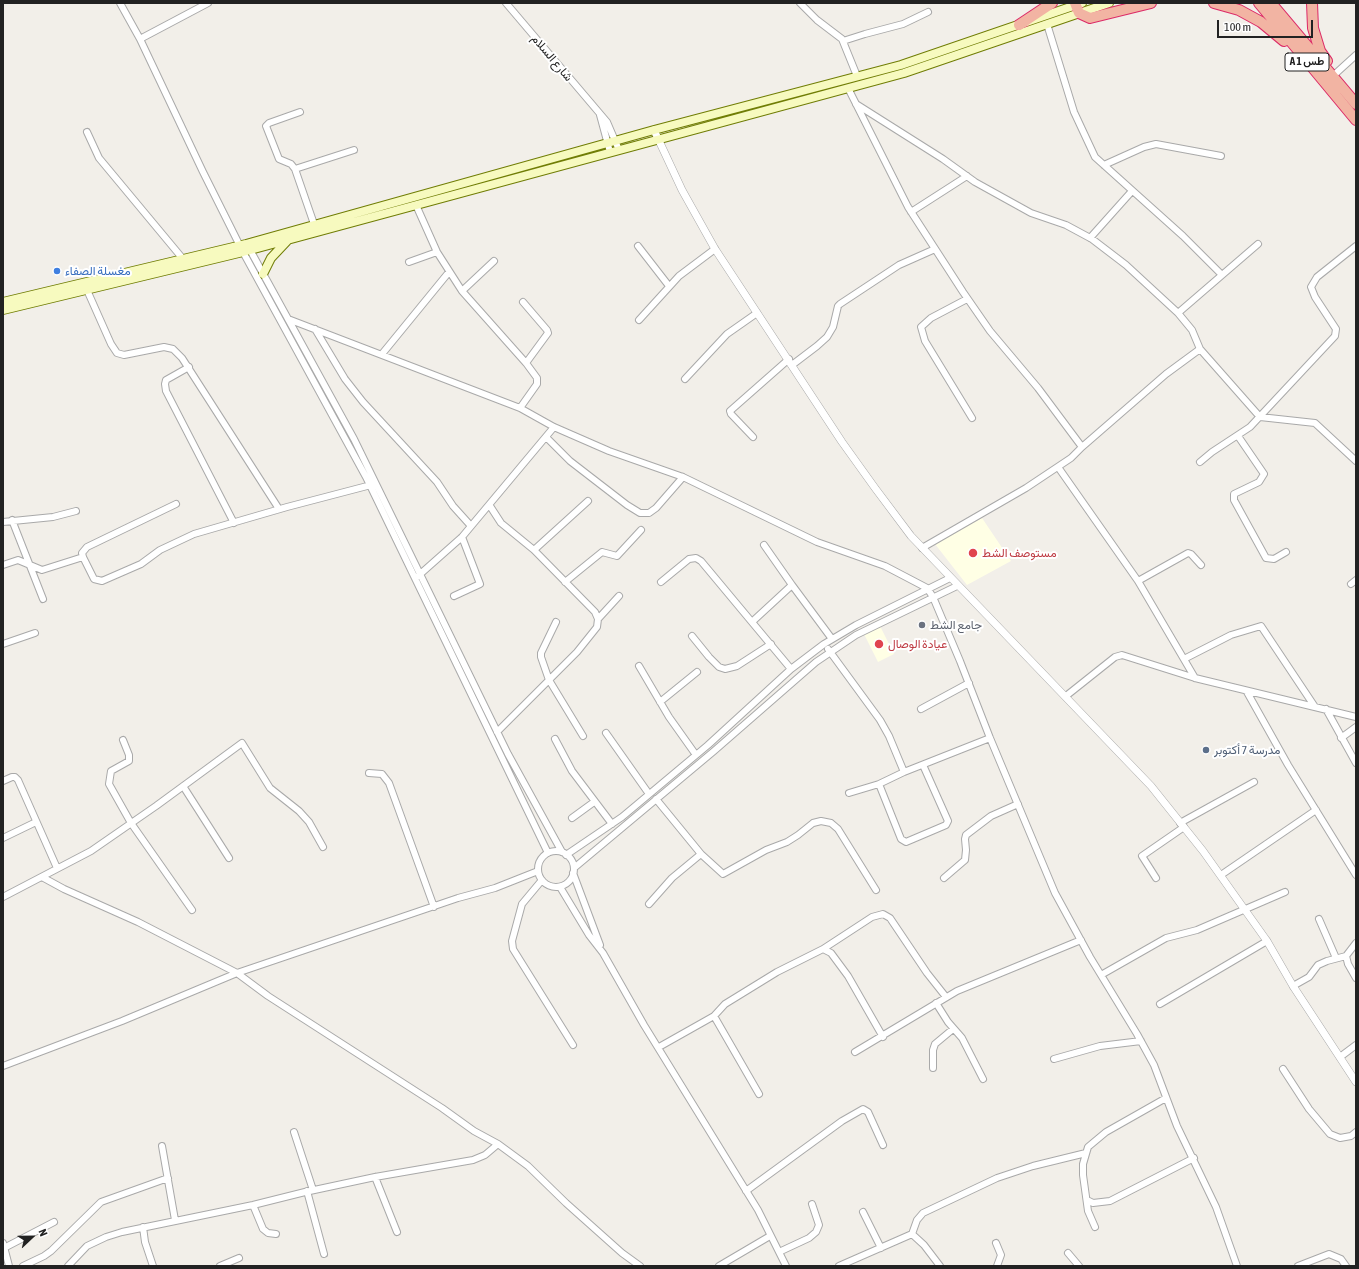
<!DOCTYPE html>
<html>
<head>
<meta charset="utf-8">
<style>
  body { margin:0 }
  #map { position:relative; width:1359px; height:1269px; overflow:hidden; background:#f2efe9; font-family:"Asap Condensed",sans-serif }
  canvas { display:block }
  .frame { position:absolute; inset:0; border:4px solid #222; pointer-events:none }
  .north { position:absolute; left:12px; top:1217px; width:40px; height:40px; -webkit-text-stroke:3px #fff; paint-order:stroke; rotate:68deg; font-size:11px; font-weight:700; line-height:16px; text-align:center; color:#222 }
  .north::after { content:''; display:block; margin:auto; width:14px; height:18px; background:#222; clip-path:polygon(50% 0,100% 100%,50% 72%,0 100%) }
  .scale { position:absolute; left:1217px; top:20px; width:96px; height:18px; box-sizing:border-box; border:2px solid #222; border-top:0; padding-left:5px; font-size:12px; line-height:14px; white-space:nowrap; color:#222; -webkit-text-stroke:3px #fff; paint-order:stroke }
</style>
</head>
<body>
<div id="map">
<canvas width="1359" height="1269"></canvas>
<div class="frame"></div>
<div class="north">N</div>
<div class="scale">100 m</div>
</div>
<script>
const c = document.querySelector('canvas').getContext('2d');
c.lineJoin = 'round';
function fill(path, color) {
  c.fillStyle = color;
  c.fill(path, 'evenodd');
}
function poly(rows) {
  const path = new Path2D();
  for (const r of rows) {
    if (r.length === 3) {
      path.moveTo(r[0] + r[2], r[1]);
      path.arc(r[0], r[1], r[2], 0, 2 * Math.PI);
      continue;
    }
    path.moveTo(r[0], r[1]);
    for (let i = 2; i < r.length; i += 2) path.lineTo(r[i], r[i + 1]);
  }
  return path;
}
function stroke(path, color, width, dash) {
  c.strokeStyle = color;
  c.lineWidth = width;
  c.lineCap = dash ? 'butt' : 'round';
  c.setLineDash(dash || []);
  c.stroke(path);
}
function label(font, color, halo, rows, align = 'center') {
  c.font = font + ' "Asap Condensed",Vazirmatn,sans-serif';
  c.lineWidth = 4;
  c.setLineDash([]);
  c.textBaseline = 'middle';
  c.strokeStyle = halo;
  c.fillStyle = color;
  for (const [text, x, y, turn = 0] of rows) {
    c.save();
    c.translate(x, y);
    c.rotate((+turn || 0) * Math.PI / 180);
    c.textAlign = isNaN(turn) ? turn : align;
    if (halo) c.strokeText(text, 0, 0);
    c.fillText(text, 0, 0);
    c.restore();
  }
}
fill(poly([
  [982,518,1011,561,967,585,935,544],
  [880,626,894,654,878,662,864,634]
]), '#ffffe5');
const minor = poly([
  [120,3,140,39,203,172,243,252,366,477,548,853],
  [506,3,607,122,619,150],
  [800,3,817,20,842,39,857,76],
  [1047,24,1074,112,1095,157,1183,236,1222,275],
  [140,39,208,3],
  [843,41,865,34,903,24,928,12],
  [1334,75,1356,55],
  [848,88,908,207,963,292,990,331,1038,388,1082,447,1071,458,1026,488,922,548],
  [856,104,943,159,975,182,1031,213,1066,225,1092,239,1126,265,1178,313,1192,330,1200,349,1260,417,1315,423,1356,461],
  [300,112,269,123,266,126,279,159,291,164,295,169,314,224],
  [600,115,610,152],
  [87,132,99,158,183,259],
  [1104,165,1144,147,1156,144,1221,156],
  [295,169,354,150],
  [416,205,437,252,462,291,526,363,537,378,537,384,520,408],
  [911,212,967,176],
  [1090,238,1132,191],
  [638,246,669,286],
  [249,248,354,439,508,754,562,852],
  [409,262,437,252],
  [87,290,111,344,117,353,124,355,164,347,173,349,182,358,279,509],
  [462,291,494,261],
  [967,299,931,318,921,327,925,341,972,418],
  [523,302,547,330,548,333,526,363],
  [1178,313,1258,244],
  [288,319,520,408,554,427,609,451,683,477,817,542,885,566,927,588,933,597,960,661,990,738,1055,893,1090,957,1137,1034,1154,1065,1177,1126,1216,1207,1237,1266],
  [639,320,679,276,715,249],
  [315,329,345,379,363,402,437,482,453,506,471,526],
  [382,354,449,272],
  [792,365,817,346,827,337,833,327,838,306,840,304,899,265,935,249],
  [189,367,166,380,165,384,166,391,234,523],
  [685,379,727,334,757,313],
  [1238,436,1264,474,1259,482,1234,494,1234,500,1266,558,1274,559,1286,552],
  [546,437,570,461,627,505,640,513,649,513,656,508,683,477],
  [753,437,731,414,730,411,789,359],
  [1082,447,1166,374,1200,349],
  [1200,462,1212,452,1250,427,1335,336,1336,329,1315,297,1311,287,1317,277,1356,246],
  [1058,467,1138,581,1195,678],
  [490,506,501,523,534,550,595,612,598,619,597,627,577,652,497,732],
  [12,520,43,599],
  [3,522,53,517,76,511],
  [764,545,792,585],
  [534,550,588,501],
  [83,557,82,553,87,547,176,504],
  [3,565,18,560,42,570,83,557,94,579,102,581,141,564,160,550,194,534,287,507,371,485],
  [418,576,462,537,554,427],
  [1138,581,1188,553,1191,554,1201,565],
  [565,582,602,552,617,556,641,530],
  [661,582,689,559,696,558,701,561,791,669],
  [1351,584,1356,580],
  [454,596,480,584,462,537],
  [598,619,619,596],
  [753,621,792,585,832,639],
  [556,622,541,653,541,657,549,680,583,736],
  [692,636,709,657,719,667,725,669,737,666,771,644],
  [3,644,35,633],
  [828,649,880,720,889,736,904,772,990,738],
  [1184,659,1231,635,1261,626,1315,707],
  [639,666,669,717,696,755],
  [1247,692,1288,765,1356,875],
  [1066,696,1115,657,1122,655,1195,678,1356,717],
  [660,702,697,672],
  [921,709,969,683],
  [1326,709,1356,763],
  [606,733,649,794],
  [1341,738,1356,727],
  [555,739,572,771,612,824],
  [123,740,129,755,129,761,111,771,109,784,131,823,192,910],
  [904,772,879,784,901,839,906,842,946,825,948,821,923,765],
  [369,773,382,774,389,783,434,907],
  [3,781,12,777,15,777,18,780,57,868],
  [183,786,229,858],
  [849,793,879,784],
  [572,818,594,802],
  [1180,823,1254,782],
  [3,838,36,822],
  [556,869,18],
  [701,854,723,874,766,850,787,842,798,835,813,823,821,821,831,823,838,829,876,890],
  [566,855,622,817,708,745,791,669,824,644,856,625,950,578],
  [574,868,714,751,816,662,856,635,957,586],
  [573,873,600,945],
  [1221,875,1316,810],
  [42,877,64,889,138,922,237,973,268,996,442,1108,474,1131,498,1144,528,1166,566,1203,622,1253,640,1266],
  [944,878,965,860,966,850,965,839,966,835,991,816,1018,804],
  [1156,878,1142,856,1184,827],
  [542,880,522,904,512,941,513,949,573,1045],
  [560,887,589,935,603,953,644,1025,758,1210,786,1266],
  [3,897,91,851,156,806,242,743,270,788,299,811,309,822,323,847],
  [649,904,672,878,701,854,656,799],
  [1319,919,1336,958],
  [1356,943,1346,956,1348,964,1356,978],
  [823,949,872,917,883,914,890,918,927,973,946,997],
  [1101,975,1166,938,1197,930,1285,892],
  [1293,986,1309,977,1318,965,1327,961,1346,956],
  [936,1003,948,1022,962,1038,983,1079],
  [1160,1004,1267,941],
  [714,1016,725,1004,777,972,823,949,831,953,848,976,883,1037],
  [659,1047,714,1016,759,1094],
  [855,1052,957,991,1081,940],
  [1340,1057,1356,1045],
  [1054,1059,1100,1046,1141,1041],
  [3,1066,122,1021,237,973,458,898,495,888,538,871],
  [933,1068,933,1050,935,1044,953,1029],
  [1283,1069,1309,1109,1330,1134,1340,1138,1351,1136,1356,1132],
  [294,1132,313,1190],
  [162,1146,175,1220],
  [375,1177,397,1232],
  [307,1191,324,1254],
  [746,1191,842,1121,863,1109,868,1112,883,1145],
  [1087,1200,1093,1203,1110,1201,1194,1158],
  [253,1205,263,1229,268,1233,276,1234],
  [863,1212,881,1248],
  [143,1227,145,1242,153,1266],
  [1095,1227,1088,1211,1083,1175,1083,1164,1088,1147,1106,1132,1166,1098],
  [912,1234,917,1220,923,1213,997,1178,1033,1166,1086,1153],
  [3,1243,9,1266],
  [996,1243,1001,1255,997,1266],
  [4,1248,54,1222],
  [779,1252,809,1238,816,1232,819,1225,812,1204],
  [1068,1253,1079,1266],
  [23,1266,44,1256,51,1251,101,1202,168,1178],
  [68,1266,87,1246,106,1237,122,1232,253,1205,305,1192,375,1177,473,1160,485,1155,498,1144],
  [220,1266,239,1258],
  [719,1266,770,1236],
  [839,1266,912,1234,924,1245,940,1266],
  [1298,1266,1329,1254,1341,1259,1346,1266]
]);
const tertiary = poly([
  [654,130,682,190,715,249,842,442,875,488,911,536,1151,786,1203,851,1267,941,1293,986,1356,1082]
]);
const secondary = poly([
  [263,274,271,258,287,241],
  [3,302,246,244,654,130,901,65,1082,3],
  [3,310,243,252,904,73,1109,3]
]);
const trunk = poly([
  [1075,3,1079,13,1090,18,1151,3],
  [1214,3,1239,10,1261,22,1284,41],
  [1259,3,1356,120],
  [1271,3,1356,104],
  [1312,3,1313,28,1320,51,1327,61],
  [1019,25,1052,3]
]);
stroke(minor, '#a9a9a9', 8);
stroke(tertiary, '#a9a9a9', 8);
stroke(secondary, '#707d05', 10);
stroke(trunk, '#dc2a67', 12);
stroke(minor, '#fff', 6);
stroke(tertiary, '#fff', 7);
stroke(secondary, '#f7fabf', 8);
stroke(trunk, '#f2b4a3', 10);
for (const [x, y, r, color] of [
  [57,271,4,"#3f7fe0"],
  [973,553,5,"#e0444e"],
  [922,625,4,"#6b7280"],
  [879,644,5,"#e0444e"],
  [1206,750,4,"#5c6f8a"]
]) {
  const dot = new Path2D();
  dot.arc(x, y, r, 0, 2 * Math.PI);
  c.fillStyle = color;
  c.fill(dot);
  stroke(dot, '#fff', 1.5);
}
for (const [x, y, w] of [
  [1307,62,44]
]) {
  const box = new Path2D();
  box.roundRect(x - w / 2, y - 9, w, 18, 3);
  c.fillStyle = '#fff';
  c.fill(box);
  stroke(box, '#222', 1);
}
label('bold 11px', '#222', null, [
  ["A 1 طس",1307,62]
]);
label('12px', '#222', '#fff', [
  ["شارع السلام",552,58,50]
]);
label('12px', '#366cbe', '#fff', [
  ["مغسلة الصفاء",65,271]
], 'left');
label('12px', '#be3a42', '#fff', [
  ["مستوصف الشط",982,553],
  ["عيادة الوصال",888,644]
], 'left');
label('12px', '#5b616d', '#fff', [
  ["جامع الشط",930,625]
], 'left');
label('12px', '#4e5e75', '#fff', [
  ["مدرسة 7 أكتوبر",1214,750]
], 'left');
</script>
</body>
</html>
